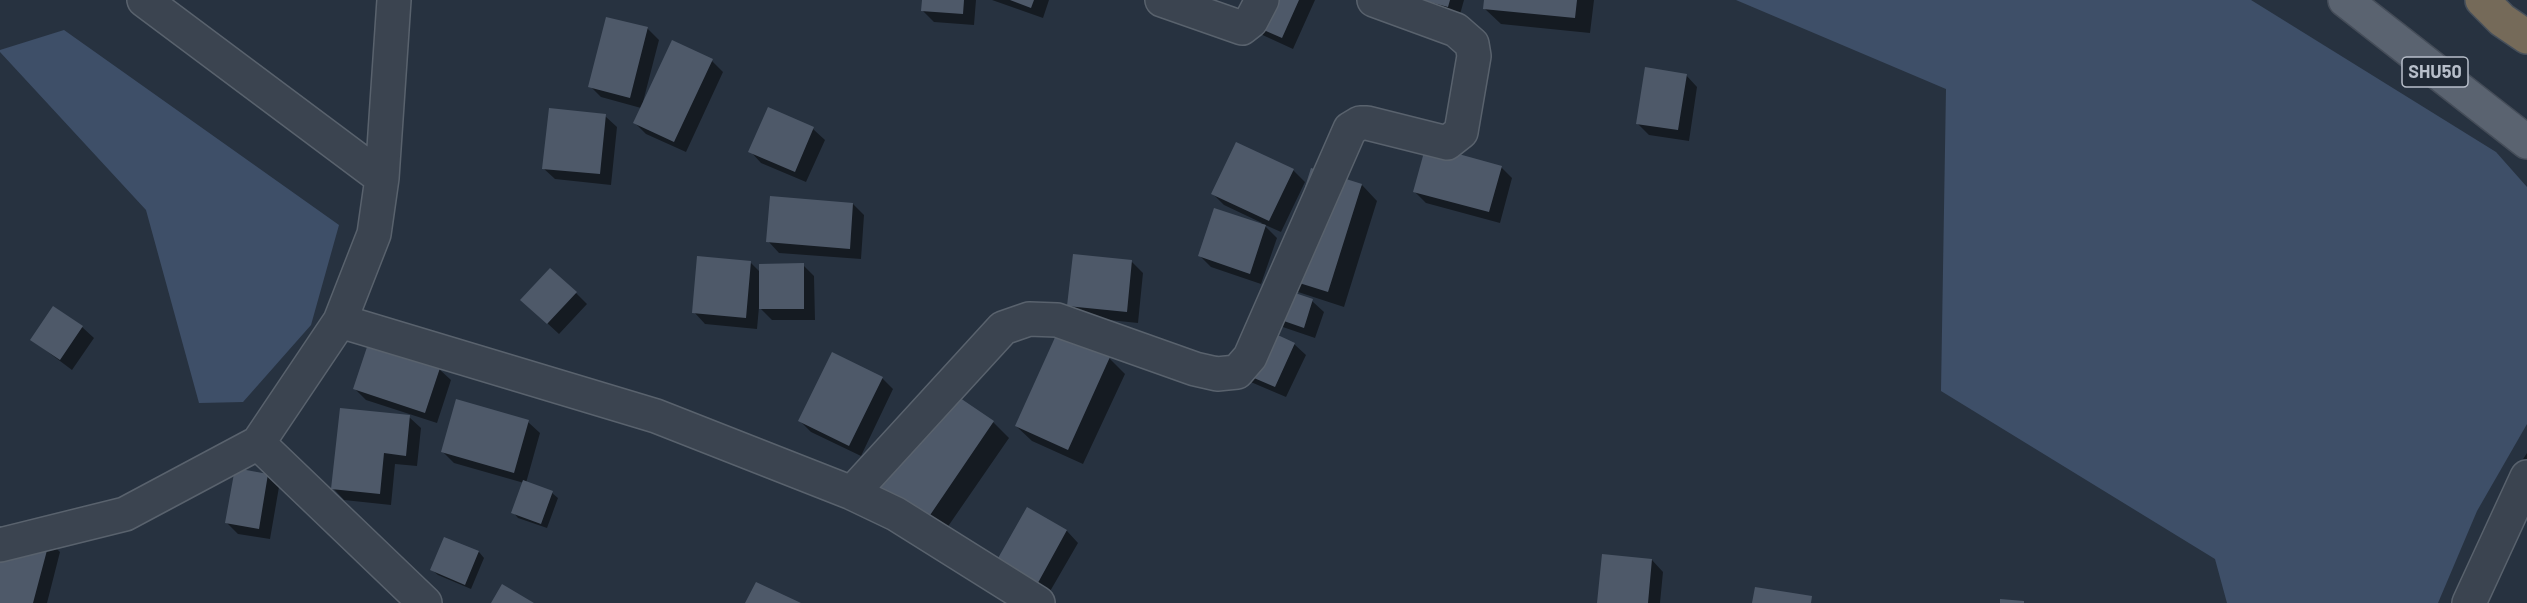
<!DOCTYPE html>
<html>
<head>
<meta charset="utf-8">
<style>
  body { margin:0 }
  canvas { display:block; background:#273240 }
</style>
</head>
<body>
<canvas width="2527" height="603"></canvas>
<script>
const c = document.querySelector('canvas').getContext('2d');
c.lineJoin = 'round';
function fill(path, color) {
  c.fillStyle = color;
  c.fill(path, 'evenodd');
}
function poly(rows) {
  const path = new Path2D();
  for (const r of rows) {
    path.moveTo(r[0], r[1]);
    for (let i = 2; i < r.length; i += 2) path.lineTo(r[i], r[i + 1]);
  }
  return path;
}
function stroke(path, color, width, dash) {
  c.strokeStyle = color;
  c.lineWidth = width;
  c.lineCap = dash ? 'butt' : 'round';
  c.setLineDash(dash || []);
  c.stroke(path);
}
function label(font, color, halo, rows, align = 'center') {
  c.font = font + ' Barlow,sans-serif';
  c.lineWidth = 4.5;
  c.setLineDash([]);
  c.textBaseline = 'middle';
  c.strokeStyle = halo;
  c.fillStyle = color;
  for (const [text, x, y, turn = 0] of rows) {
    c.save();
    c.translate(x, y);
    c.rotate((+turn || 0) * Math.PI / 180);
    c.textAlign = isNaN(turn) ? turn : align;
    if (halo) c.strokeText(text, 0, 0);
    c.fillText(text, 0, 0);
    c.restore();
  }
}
fill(poly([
  [1736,0,2251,0,2496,152,2527,187,2527,424,2477,511,2438,603,2227,603,2215,559,1941,391,1946,89],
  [64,30,339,225,311,325,243,402,199,403,146,210,0,52,0,50]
]), '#3e4f68');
fill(poly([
  [923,0,976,0,974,25,934,22,923,11],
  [992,0,1049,0,1043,18],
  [1254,0,1315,0,1293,49,1256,32],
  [1404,0,1464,0,1459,18],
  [1486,0,1594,0,1590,33,1501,24,1485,9],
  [647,28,659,40,643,102,712,61,723,72,686,152,646,134,634,122,641,108,601,97,590,86],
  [1686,75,1697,87,1689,141,1649,135,1637,123],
  [768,109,813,129,825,140,806,182,761,163,750,151],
  [605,116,617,127,611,185,555,179,543,168],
  [1501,167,1512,178,1500,223,1426,203,1414,191],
  [1293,170,1305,182,1281,232,1263,224,1277,238,1261,284,1211,267,1200,256,1262,223,1224,205,1213,194],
  [1362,185,1377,201,1344,307,1295,291],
  [853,204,864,215,861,259,779,253,768,241],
  [1132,262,1143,273,1138,323,1080,317,1069,305],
  [751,263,760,272,803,265,814,276,815,320,772,320,759,307,757,329,705,324,694,312],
  [1269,286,1312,301,1324,312,1315,338,1271,323],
  [576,293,587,304,559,334,534,311],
  [53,308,82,327,94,338,72,370,32,340],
  [1294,344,1306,355,1286,397,1246,380],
  [1109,358,1125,374,1083,464,1032,441,1016,426],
  [439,369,451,380,437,423,366,400,355,389],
  [882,378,893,389,861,456,811,432,800,421],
  [936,383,993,422,1009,438,940,538,881,499],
  [409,417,421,428,417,466,395,464,391,505,344,500,333,488],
  [528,422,540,433,526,483,552,493,558,498,547,528,518,518,513,512,524,483,454,463,442,451],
  [2527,453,2527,494,2510,479],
  [267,475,279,487,270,539,238,534,227,523],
  [1027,509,1067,531,1078,543,1045,600,1006,578],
  [0,527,49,541,60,552,47,603,0,603],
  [445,539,479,552,484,558,471,589,438,575,432,570],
  [1652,560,1663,572,1660,603,1599,603]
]), '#0007');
fill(poly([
  [922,0,964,0,963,14,921,11],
  [1010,0,1034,0,1031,8],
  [1252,0,1299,0,1282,38,1243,21],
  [1422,0,1450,0,1448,7],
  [1484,0,1577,0,1575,18,1483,9],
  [606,17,648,27,630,98,588,87],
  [672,40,713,59,674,142,633,123],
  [1645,67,1687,74,1678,130,1636,124],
  [768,107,814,127,795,172,748,152],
  [549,108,606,114,600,174,542,169],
  [1236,142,1294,169,1269,221,1211,194],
  [1426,145,1502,166,1489,212,1413,192],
  [1311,168,1362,184,1328,292,1277,276],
  [770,196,853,203,850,249,766,242],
  [1214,208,1266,225,1250,274,1198,256],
  [1073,254,1132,260,1127,312,1067,306],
  [697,256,751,261,746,318,692,313],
  [804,263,804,309,759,309,759,264],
  [550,268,577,292,547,324,520,300],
  [1268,284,1313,299,1304,328,1258,312],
  [53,306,83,326,60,360,30,340],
  [1254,324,1295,343,1275,387,1233,369],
  [1057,333,1110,357,1068,450,1015,426],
  [368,344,440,368,425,413,353,389],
  [832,352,883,377,849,446,798,421],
  [935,381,994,421,924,524,864,483],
  [456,399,529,420,514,473,441,452],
  [340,408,410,415,406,456,384,453,380,494,331,489],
  [235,468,268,474,259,529,225,523],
  [523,480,553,491,541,524,511,513],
  [1027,507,1067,530,1034,590,993,567],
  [0,526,50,539,33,603,0,603],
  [444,537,479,551,465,585,430,570],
  [1602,554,1652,559,1648,603,1597,603],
  [756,582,801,603,745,603],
  [502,584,534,603,491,603],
  [1755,587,1812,596,1811,603,1752,603],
  [2000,599,2024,601,2024,603,2000,603]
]), '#4e5969');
const minor = poly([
  [144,0,382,178],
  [1162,0,1242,28,1251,21,1262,0],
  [340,321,656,416,852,493,896,514,1038,603],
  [258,443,425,603],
  [852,493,1003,328,1029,319,1057,320,1195,369,1217,374,1237,372,1250,357,1350,129,1360,123,1367,123,1447,143,1461,132,1474,56,1472,44,1456,30,1374,0],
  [0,545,125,514,258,443,340,321,374,234,382,178,394,0],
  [2469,603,2527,477]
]);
const major = poly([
  [2345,0,2527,142]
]);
const highway = poly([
  [2482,0,2502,20,2527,37]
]);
stroke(minor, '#59626d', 36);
stroke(major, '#454d59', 36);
stroke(highway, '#464f5a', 36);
stroke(minor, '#3b4450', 33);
stroke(major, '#5a6370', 33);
stroke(highway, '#756a59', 33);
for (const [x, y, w] of [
  [2435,72,66]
]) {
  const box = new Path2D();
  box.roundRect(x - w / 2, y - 15, w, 30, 4.5);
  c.fillStyle = '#202935';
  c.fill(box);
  stroke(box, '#b8bfca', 1.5);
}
label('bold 18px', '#b8bfca', null, [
  ["SHU50",2435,72]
]);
</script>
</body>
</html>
